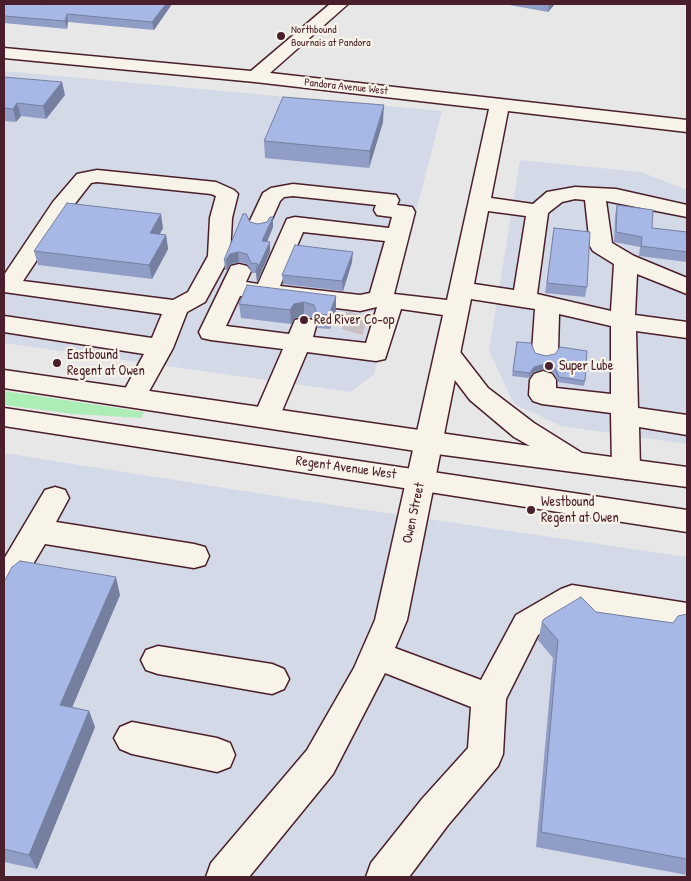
<!DOCTYPE html>
<html>
<head>
<meta charset="utf-8">
<style>
  body { margin:0 }
  #map { position:relative; width:691px; height:881px; overflow:hidden; background:#e7e7e8; font-family:"Patrick Hand",sans-serif }
  canvas { display:block }
  .frame { position:absolute; inset:0; border:5px solid #4a1f2b; pointer-events:none }
</style>
</head>
<body>
<div id="map">
<canvas width="691" height="881"></canvas>
<div class="frame"></div>
</div>
<script>
const c = document.querySelector('canvas').getContext('2d');
c.lineJoin = 'round';
function fill(path, color) {
  c.fillStyle = color;
  c.fill(path, 'evenodd');
}
function poly(rows) {
  const path = new Path2D();
  for (const r of rows) {
    path.moveTo(r[0], r[1]);
    for (let i = 2; i < r.length; i += 2) path.lineTo(r[i], r[i + 1]);
  }
  return path;
}
function stroke(path, color, width, dash) {
  c.strokeStyle = color;
  c.lineWidth = width;
  c.lineCap = dash ? 'butt' : 'round';
  c.setLineDash(dash || []);
  c.stroke(path);
}
function label(font, color, halo, rows, align = 'center') {
  c.font = font + ' "Patrick Hand",sans-serif';
  c.lineWidth = 4.5;
  c.setLineDash([]);
  c.textBaseline = 'middle';
  c.strokeStyle = halo;
  c.fillStyle = color;
  for (const [text, x, y, turn = 0] of rows) {
    c.save();
    c.translate(x, y);
    c.rotate((+turn || 0) * Math.PI / 180);
    c.textAlign = isNaN(turn) ? turn : align;
    if (halo) c.strokeText(text, 0, 0);
    c.fillText(text, 0, 0);
    c.restore();
  }
}
fill(poly([
  [4,71,442,111,374,374,351,392,4,343],
  [520,160,641,172,687,190,687,444,561,426,514,404,489,351],
  [4,453,326,504,687,557,687,877,4,877]
]), '#d4d9e7');
fill(poly([
  [4,391,144,412,141,418,74,414,4,405]
]), '#acedb5');
stroke(poly([
  [352,332,357,314]
]), '#c8bfc2', 22, [22, 11]);
const minor = poly([
  [330,4,348,4,270,73,687,120,687,132,508,111,491,198,533,204,547,192,575,187,616,189,687,205,687,217,606,201,612,243,634,256,687,278,687,294,637,274,635,315,687,322,687,338,636,331,638,408,687,415,687,435,639,427,640,469,636,476,626,479,616,476,612,469,611,413,542,404,533,401,529,395,530,380,534,374,543,371,552,374,556,380,556,388,611,394,611,326,559,314,558,351,554,357,545,359,536,357,532,351,535,309,471,299,407,620,395,648,481,680,516,615,561,589,572,585,687,603,687,629,576,612,538,635,506,699,503,754,498,766,448,825,409,877,366,877,371,863,422,799,468,748,471,707,385,673,333,774,249,877,206,877,211,863,307,750,354,668,375,620,443,315,401,309,385,359,376,361,307,352,279,418,276,425,266,427,256,425,253,418,283,349,211,340,202,338,199,332,231,266,239,264,247,266,251,271,246,282,258,284,287,219,295,217,389,228,392,217,377,215,374,210,376,205,293,196,284,197,280,201,267,230,259,232,251,230,248,225,263,193,271,188,293,184,388,194,396,195,399,200,397,205,412,207,415,212,394,294,447,300,489,109,255,82,4,58,4,48,251,71,330,4],
  [575,199,585,200,590,246,593,251,614,264,611,311,537,294,548,213,562,202,575,199],
  [488,211,526,216,514,290,474,284,488,211],
  [303,232,385,241,370,293,360,295,280,286,303,232],
  [240,296,360,311,377,307,366,343,313,337,316,326,313,320,304,318,295,320,289,334,226,326,240,296],
  [97,170,216,182,234,190,238,194,232,218,230,256,205,302,187,312,173,348,142,404,133,407,124,404,120,398,144,354,4,332,4,316,152,338,162,314,4,292,4,275,53,202,77,174,97,170],
  [97,182,211,194,216,196,210,218,208,256,188,292,173,300,23,281,70,210,91,183,97,182],
  [55,487,65,490,69,498,56,522,194,544,205,547,209,556,205,565,194,568,45,544,23,581,12,584,4,582,4,559,45,490,55,487],
  [158,646,272,664,284,669,289,679,284,689,272,694,158,674,146,670,141,660,146,650,158,646],
  [132,722,217,738,230,743,235,755,230,767,217,772,132,754,120,749,114,738,120,727,132,722]
]);
const major = poly([
  [448,346,457,348,488,388,534,423,582,453,687,467,687,487,429,453,4,388,4,370,530,446,514,437,470,400,435,354,439,348,448,346],
  [4,408,687,510,687,532,4,426,4,408]
]);
stroke(minor, '#4a1f2b', 3);
stroke(major, '#4a1f2b', 3);
fill(minor, '#f7f3e8');
fill(major, '#f7f3e8');
fill(poly([
  [4,4,43,5,44,4,172,4,154,30,68,22,67,29,4,23],
  [504,4,555,4,548,12],
  [4,77,65,95,46,119,21,116,16,122,4,121],
  [383,122,369,168,265,158,264,141],
  [617,205,652,228,687,232,687,262,639,256,640,247,614,242,615,215],
  [273,217,273,227,267,242,270,242,270,252,257,282,256,273,252,273,247,264,239,262,231,264,227,270,225,270,224,260,250,222,258,224,267,222],
  [163,228,160,234,166,235,168,249,152,279,38,265,34,251],
  [554,228,587,287,585,297,545,293],
  [352,262,343,291,283,284,282,275],
  [336,296,336,310,330,329,317,328,315,319,304,316,295,318,291,324,241,318,239,304],
  [517,342,535,353,585,381,584,386,558,382,554,373,544,369,533,372,529,378,512,376],
  [4,582,120,595,72,707,89,711,95,727,37,869,4,862],
  [596,612,673,623,687,614,687,875,536,847,553,658,538,640,542,622]
]), '#909dc6');
fill(poly([
  [166,4,172,4,154,30,152,22],
  [549,4,555,4,548,12],
  [67,14,68,22,67,29,65,21],
  [62,82,65,95,46,119,43,106],
  [17,103,21,116,16,122,13,109],
  [384,105,383,122,369,168,370,151],
  [161,214,163,228,152,247,150,233],
  [273,217,273,227,263,251,262,241],
  [166,235,168,249,152,279,149,265],
  [270,242,270,252,257,282,256,272],
  [238,252,239,262,231,264,227,270,226,260,230,254],
  [353,252,352,262,343,291,342,281],
  [336,296,336,310,330,329,329,315],
  [304,302,304,316,295,318,291,324,290,310,294,304],
  [545,364,544,369,533,372,529,378,530,373,534,367],
  [116,577,120,595,66,722,60,705],
  [89,711,95,727,37,869,29,855]
]), '#7580a1');
const building = poly([
  [4,4,39,4,43,5,44,4,166,4,152,22,67,14,65,21,4,16,4,4],
  [4,77,62,82,43,106,17,103,13,109,4,108,4,77],
  [283,97,384,105,370,151,264,141,283,97],
  [67,203,161,214,150,233,166,235,149,265,34,251,67,203],
  [617,205,653,210,652,228,687,232,687,252,641,246,642,237,616,232,617,205],
  [243,214,246,214,250,222,258,224,267,222,270,217,273,217,262,241,270,242,256,272,258,264,251,263,247,254,238,252,230,254,226,260,224,260,243,214],
  [554,228,590,232,587,287,547,283,554,228],
  [295,245,353,252,342,281,282,275,295,245],
  [247,285,336,296,329,315,317,314,314,305,304,302,294,304,290,310,239,304,247,285],
  [517,342,531,343,535,353,546,356,555,354,560,347,587,351,585,381,559,377,555,368,545,364,534,367,530,373,513,371,517,342],
  [20,561,116,577,60,705,89,711,29,855,4,849,4,582,12,567,20,561],
  [581,597,596,612,673,623,678,616,687,614,687,859,541,832,558,640,542,622,544,619,581,597]
]);
fill(building, '#a7b7e6');
stroke(building, '#7580a1', 1);
for (const [x, y, r, color] of [
  [281,36,5,"#4a1f2b"],
  [304,320,5,"#4a1f2b"],
  [57,363,5,"#4a1f2b"],
  [549,366,5,"#4a1f2b"],
  [531,510,5,"#4a1f2b"]
]) {
  const dot = new Path2D();
  dot.arc(x, y, r, 0, 2 * Math.PI);
  c.fillStyle = color;
  c.fill(dot);
  stroke(dot, '#f7f3e8', 2);
}
label('11px', '#4a1f2b', '#f7f3e8', [
  ["Northbound",291,30],
  ["Bournais at Pandora",291,43]
], 'left');
label('11px', '#4a1f2b', '#f7f3e8', [
  ["Pandora Avenue West",346,87,6]
]);
label('14px', '#4a1f2b', '#f7f3e8', [
  ["Red River Co-op",314,320],
  ["Eastbound",67,355],
  ["Regent at Owen",67,371],
  ["Super Lube",559,366],
  ["Westbound",541,502],
  ["Regent at Owen",541,518]
], 'left');
label('14px', '#4a1f2b', '#f7f3e8', [
  ["Regent Avenue West",346,468,8],
  ["Owen Street",414,513,-78]
]);
</script>
</body>
</html>
